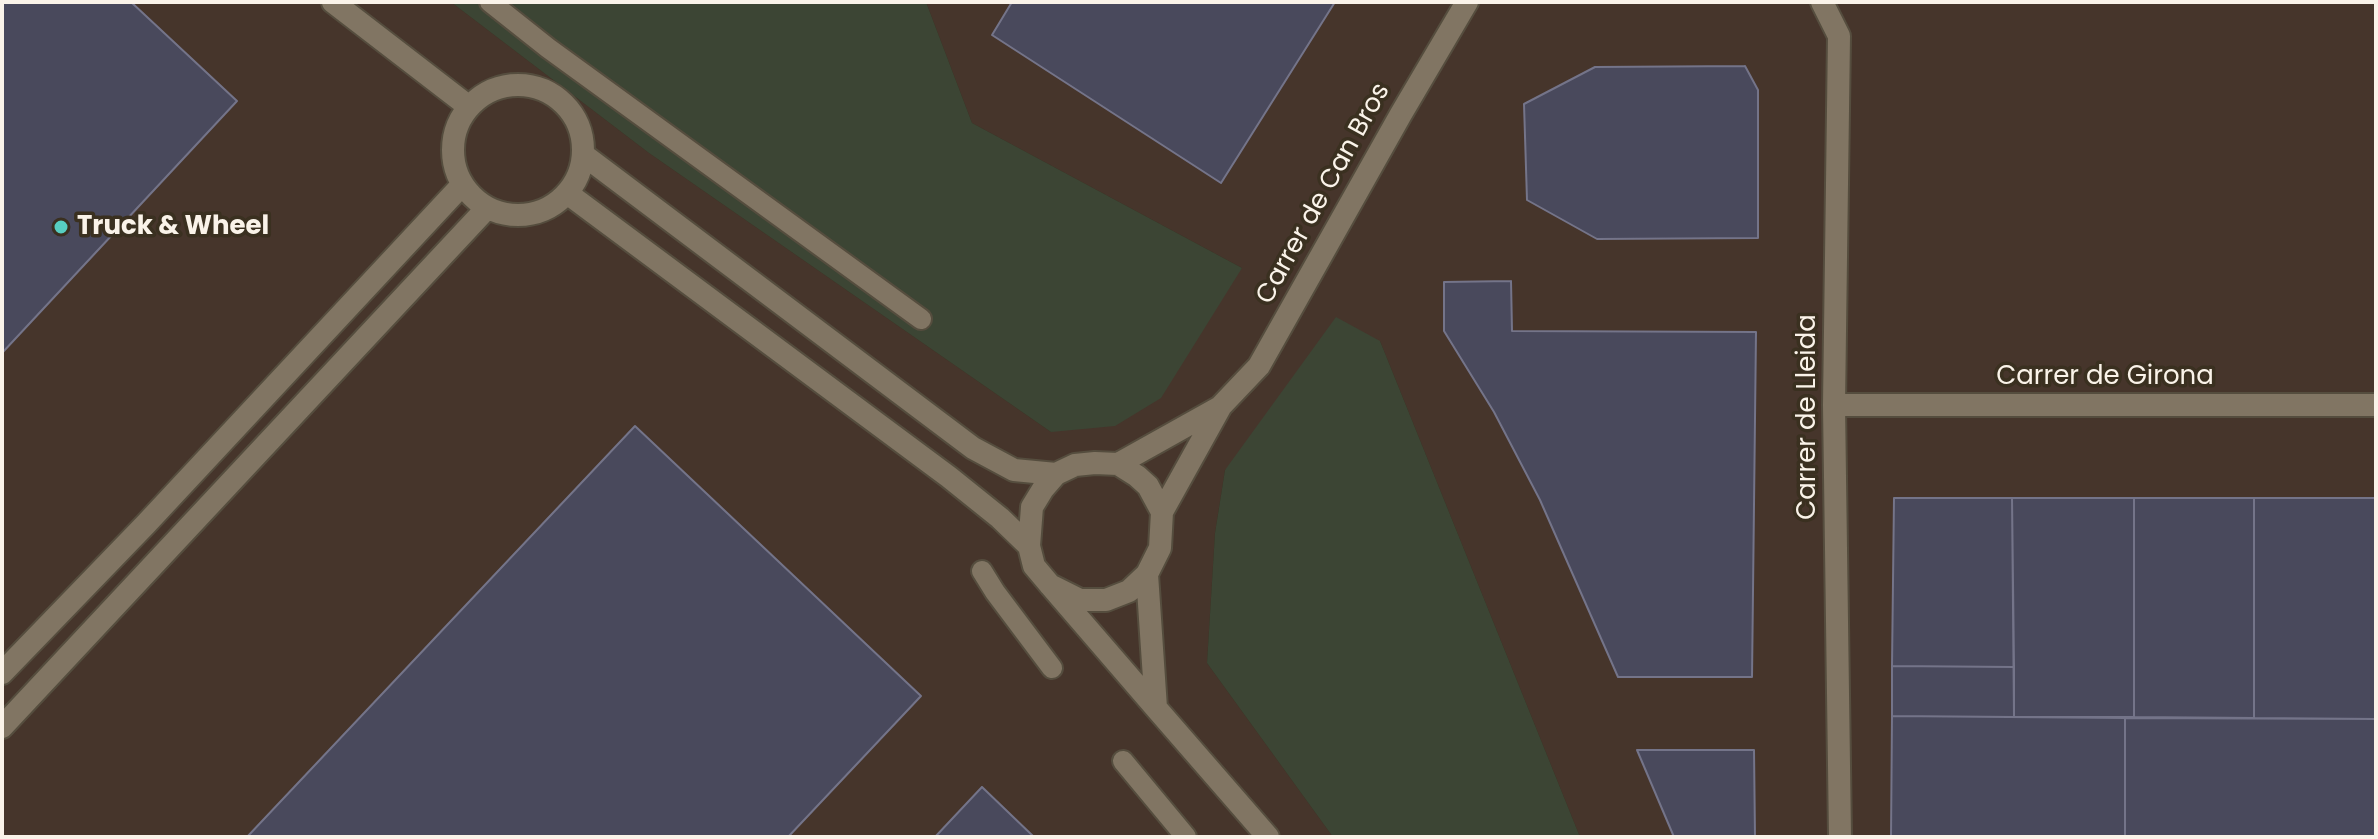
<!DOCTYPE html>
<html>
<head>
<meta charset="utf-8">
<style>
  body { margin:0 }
  #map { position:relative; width:2378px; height:839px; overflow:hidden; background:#3a3020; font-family:Poppins,sans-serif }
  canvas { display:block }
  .frame { position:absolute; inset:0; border:4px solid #faf3e9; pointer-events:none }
</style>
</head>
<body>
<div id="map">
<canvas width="2378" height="839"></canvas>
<div class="frame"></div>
</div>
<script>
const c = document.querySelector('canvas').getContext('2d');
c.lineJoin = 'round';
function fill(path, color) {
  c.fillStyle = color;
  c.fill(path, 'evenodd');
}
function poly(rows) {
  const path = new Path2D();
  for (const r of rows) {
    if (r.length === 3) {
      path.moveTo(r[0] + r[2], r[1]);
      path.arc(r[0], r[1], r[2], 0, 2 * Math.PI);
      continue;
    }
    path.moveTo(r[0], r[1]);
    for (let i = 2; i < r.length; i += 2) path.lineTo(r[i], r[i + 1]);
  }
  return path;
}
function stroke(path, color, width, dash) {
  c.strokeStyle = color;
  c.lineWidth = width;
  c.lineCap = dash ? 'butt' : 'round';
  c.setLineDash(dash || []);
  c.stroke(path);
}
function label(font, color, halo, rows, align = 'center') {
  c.font = font + ' Poppins,sans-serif';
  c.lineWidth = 7;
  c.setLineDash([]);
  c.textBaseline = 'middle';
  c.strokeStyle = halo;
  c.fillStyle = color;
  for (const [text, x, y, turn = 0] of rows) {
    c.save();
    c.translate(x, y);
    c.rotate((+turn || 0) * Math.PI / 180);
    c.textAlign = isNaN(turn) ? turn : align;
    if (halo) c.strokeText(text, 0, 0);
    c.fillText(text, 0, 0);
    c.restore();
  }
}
fill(poly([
  [2,2,451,2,649,153,1051,432,1242,268,972,123,926,2,2376,2,2376,837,1580,837,1380,341,1225,470,1215,533,1207,663,1333,837,2,837]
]), '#46352b');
fill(poly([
  [451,2,926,2,972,123,1242,268,1161,398,1115,426,1051,432,649,153],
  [1336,317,1380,341,1580,837,1333,837,1207,663,1215,533,1225,470]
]), '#3c4534');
const building = poly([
  [2,2,131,2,237,101,2,353,2,2],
  [1012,2,1335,2,1221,183,992,35,1012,2],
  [1745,66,1758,90,1758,238,1597,239,1527,200,1524,104,1595,67,1745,66],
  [1511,281,1512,331,1756,332,1752,677,1618,677,1540,500,1494,412,1444,331,1444,282,1511,281],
  [635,426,921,696,788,837,247,837,635,426],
  [1894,498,2012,498,2014,667,1892,666,1894,498],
  [2012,498,2134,498,2134,717,2014,717,2012,498],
  [2134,498,2254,498,2254,718,2134,717,2134,498],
  [2254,498,2376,498,2376,719,2254,718,2254,498],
  [1892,666,2014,667,2014,717,1892,716,1892,666],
  [1892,716,2125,718,2125,837,1891,837,1892,716],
  [2125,718,2376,719,2376,837,2125,837,2125,718],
  [1637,750,1754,750,1755,837,1674,837,1637,750],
  [982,787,1034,837,935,837,982,787]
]);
fill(building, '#49495c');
stroke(building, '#747489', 2);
const service = poly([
  [490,2,548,48,921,319],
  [982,571,995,592,1052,668],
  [1123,761,1186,837]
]);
const minor = poly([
  [333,2,468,106],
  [1822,2,1839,36,1834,405,1840,837],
  [518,150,65],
  [585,156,973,448,1014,470,1056,474],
  [567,193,949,477,1000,518,1029,546],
  [1834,405,2376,405],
  [1118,464,1220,407],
  [1162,512,1221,406,1259,366,1401,114,1467,2],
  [1147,574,1156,708],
  [1050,585,1080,600,1106,600,1129,591,1147,574,1160,548,1162,512,1148,486,1137,476,1118,464,1095,463,1075,465,1056,474,1043,489,1032,507,1029,546,1034,566,1050,585,1156,708,1268,837],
  [2,673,146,524,462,185],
  [2,727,487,208]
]);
stroke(service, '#554d3e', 24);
stroke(minor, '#554d3e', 26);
stroke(service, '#817563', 20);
stroke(minor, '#817563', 22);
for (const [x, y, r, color] of [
  [61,227,8,"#57cec1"]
]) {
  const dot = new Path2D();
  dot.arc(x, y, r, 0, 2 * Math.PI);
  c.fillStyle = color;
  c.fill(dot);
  stroke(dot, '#3a3020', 3);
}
label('26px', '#faf3e9', '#3a3020', [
  ["Carrer de Can Bros",1324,194,-61],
  ["Carrer de Girona",2105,377],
  ["Carrer de Lleida",1808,417,-90]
]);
label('bold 26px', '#faf3e9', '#3a3020', [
  ["Truck & Wheel",77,227]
], 'left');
</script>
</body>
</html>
